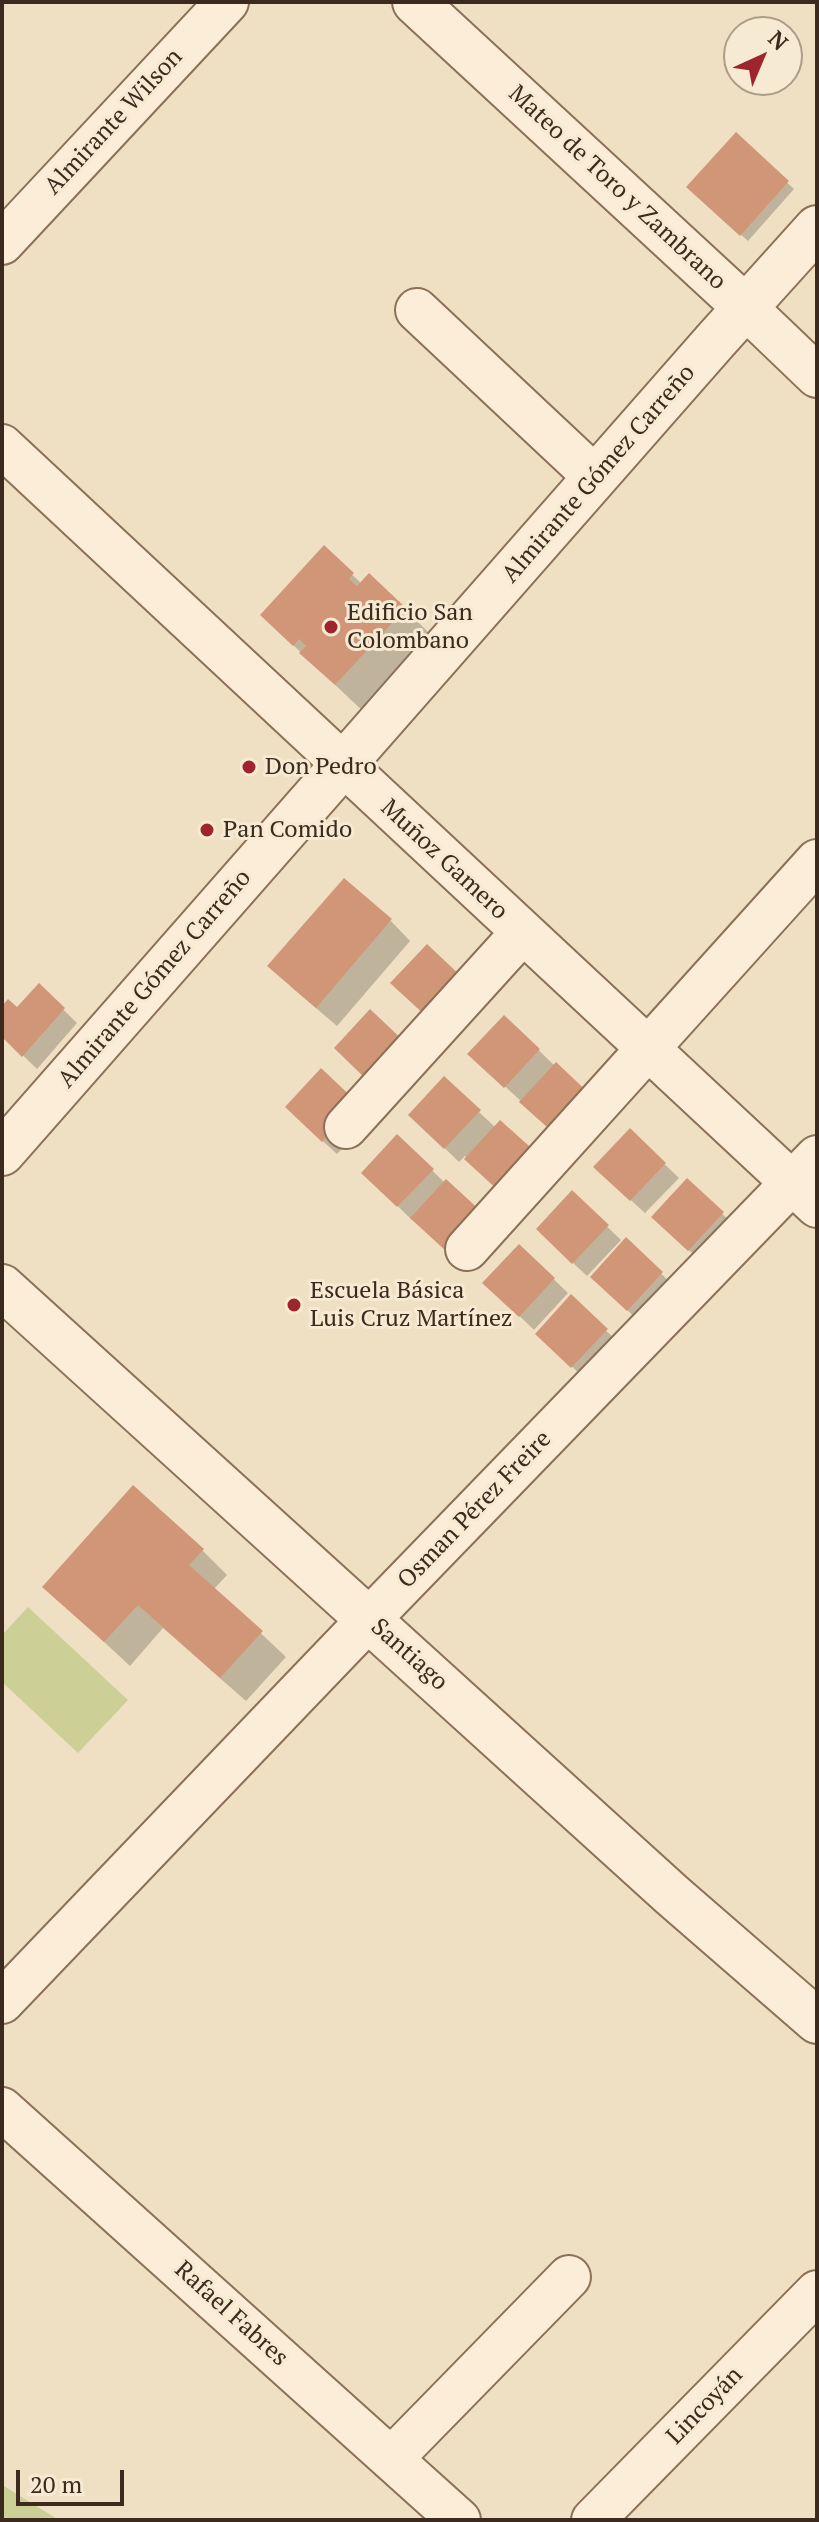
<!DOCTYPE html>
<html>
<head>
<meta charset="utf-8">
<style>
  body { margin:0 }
  #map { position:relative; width:819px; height:2522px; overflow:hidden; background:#f0e0c3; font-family:"PT Serif",serif }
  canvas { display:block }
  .frame { position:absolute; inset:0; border:4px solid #3b2a1d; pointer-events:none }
  .north { position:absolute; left:723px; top:16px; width:80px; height:80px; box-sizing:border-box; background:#f7ead3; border:2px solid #ac9d8a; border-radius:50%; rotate:44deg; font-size:22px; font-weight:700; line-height:32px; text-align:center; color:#3b2a1d }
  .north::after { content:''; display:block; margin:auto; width:28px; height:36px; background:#9e252e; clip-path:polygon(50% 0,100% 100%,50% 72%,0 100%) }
  .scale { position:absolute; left:16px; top:2470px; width:108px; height:36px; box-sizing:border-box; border:4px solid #3b2a1d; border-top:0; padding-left:10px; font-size:24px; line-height:28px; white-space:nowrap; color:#3b2a1d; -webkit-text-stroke:6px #f7ead3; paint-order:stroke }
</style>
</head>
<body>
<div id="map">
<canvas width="819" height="2522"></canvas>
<div class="frame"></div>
<div class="north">N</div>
<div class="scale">20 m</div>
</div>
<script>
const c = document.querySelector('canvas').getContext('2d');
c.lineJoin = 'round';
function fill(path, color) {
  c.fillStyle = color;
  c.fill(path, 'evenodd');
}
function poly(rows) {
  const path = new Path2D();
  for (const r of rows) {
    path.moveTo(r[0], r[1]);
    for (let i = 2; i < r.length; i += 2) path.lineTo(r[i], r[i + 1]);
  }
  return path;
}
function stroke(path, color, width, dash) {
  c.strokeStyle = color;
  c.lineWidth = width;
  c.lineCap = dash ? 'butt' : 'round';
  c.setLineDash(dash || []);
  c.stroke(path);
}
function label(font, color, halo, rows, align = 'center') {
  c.font = font + ' "PT Serif",serif';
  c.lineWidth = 6;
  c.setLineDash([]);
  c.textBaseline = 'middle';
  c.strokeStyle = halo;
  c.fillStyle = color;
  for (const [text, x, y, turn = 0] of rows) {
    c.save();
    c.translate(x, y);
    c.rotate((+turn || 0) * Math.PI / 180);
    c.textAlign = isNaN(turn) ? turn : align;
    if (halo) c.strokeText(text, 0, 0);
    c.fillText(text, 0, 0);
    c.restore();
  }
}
fill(poly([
  [28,1607,128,1700,78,1753,2,1682,2,1635],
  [2,2485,59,2520,2,2520]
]), '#cccf96');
fill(poly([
  [736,135,794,189,748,241,695,193],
  [324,548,362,584,405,609,436,640,367,715,293,645],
  [391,921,410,941,337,1026,290,986],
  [39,986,77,1023,37,1069,2,1035,2,1009,17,1010],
  [504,1017,555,1066,536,1115,484,1067],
  [444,1079,496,1128,481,1172,465,1156,459,1162,424,1128],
  [370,1118,337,1154,301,1121],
  [630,1131,679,1178,645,1213,609,1180],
  [398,1137,445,1183,412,1220,364,1173],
  [687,1180,736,1227,703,1263,667,1230],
  [572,1193,621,1240,587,1276,552,1243],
  [626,1240,675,1287,642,1324,606,1290],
  [519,1246,568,1293,534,1330,499,1296],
  [571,1297,620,1344,586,1380,538,1334],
  [202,1550,227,1575,214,1589,286,1657,246,1701,163,1628,130,1666,45,1587]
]), '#0003');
fill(poly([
  [736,132,789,181,740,236,686,187],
  [324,545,354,573,349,579,357,586,369,573,406,608,335,685,299,653,306,646,299,639,293,646,260,615],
  [344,878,392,919,316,1008,267,966],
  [427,944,463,978,427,1017,390,983],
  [39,983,65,1008,22,1057,2,1037,2,1006,8,999,17,1007],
  [370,1009,407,1044,370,1083,334,1048],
  [504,1015,540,1049,504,1088,467,1054],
  [556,1062,593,1097,557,1136,519,1102],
  [321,1068,358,1103,322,1142,285,1107],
  [444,1076,481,1110,444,1149,408,1115],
  [500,1120,538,1154,501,1193,464,1159],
  [630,1128,666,1163,630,1201,593,1167],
  [397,1134,434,1169,397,1207,361,1173],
  [687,1178,724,1212,688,1251,651,1217],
  [446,1179,483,1213,447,1252,410,1218],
  [572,1190,609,1225,572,1264,536,1229],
  [626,1237,663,1272,627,1311,590,1277],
  [519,1244,555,1278,519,1317,482,1283],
  [571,1294,608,1329,571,1368,535,1334],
  [133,1485,204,1549,189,1565,263,1631,220,1678,138,1605,104,1642,42,1587]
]), '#d19677');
const minor = poly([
  [2,243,227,2],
  [745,307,817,376],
  [417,310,595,477],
  [2,446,817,1206],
  [346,1127,522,933],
  [467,1249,817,861],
  [2,2002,346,1643,817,1157],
  [2,2109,459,2520],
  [391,2459,569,2277],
  [593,2520,817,2292]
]);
const tertiary = poly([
  [415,2,745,307],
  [2,1153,716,340,817,228],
  [2,1287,672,1895,817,2021]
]);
stroke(minor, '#8c7058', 46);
stroke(tertiary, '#8c7058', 48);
stroke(minor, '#fbedd7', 42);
stroke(tertiary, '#fbedd7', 44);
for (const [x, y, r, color] of [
  [331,627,8,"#9e252e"],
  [249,767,8,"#9e252e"],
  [207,830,8,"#9e252e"],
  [294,1305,8,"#9e252e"]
]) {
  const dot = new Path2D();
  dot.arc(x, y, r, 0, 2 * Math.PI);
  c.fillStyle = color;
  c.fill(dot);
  stroke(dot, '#f7ead3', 3);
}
label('24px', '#3b2a1d', '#f7ead3', [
  ["Almirante Wilson",114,122,-47],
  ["Mateo de Toro y Zambrano",617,188,43],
  ["Almirante Gómez Carreño",599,474,-49],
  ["Muñoz Gamero",444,860,43],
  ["Almirante Gómez Carreño",155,979,-49],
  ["Osman Pérez Freire",475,1510,-46],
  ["Santiago",409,1655,42],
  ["Rafael Fabres",231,2314,42],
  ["Lincoyán",705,2406,-46]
]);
label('24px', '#3b2a1d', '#f7ead3', [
  ["Edificio San",347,613],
  ["Colombano",347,641],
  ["Don Pedro",265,767],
  ["Pan Comido",223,830],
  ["Escuela Básica",310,1291],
  ["Luis Cruz Martínez",310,1319]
], 'left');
</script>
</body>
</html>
